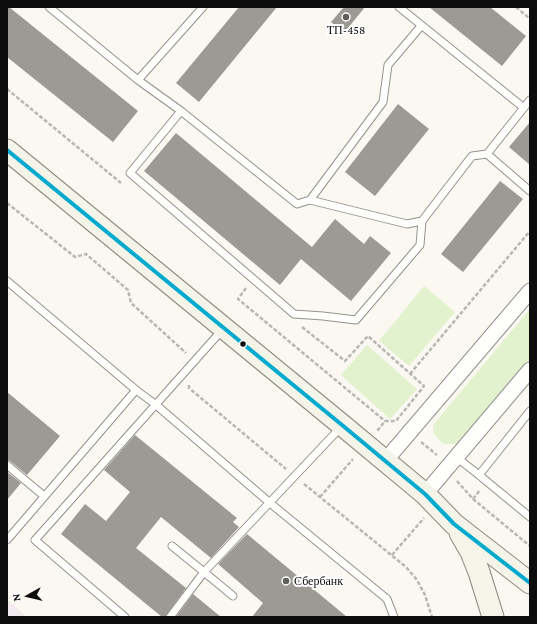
<!DOCTYPE html>
<html>
<head>
<meta charset="utf-8">
<style>
  body { margin:0 }
  #map { position:relative; width:537px; height:624px; overflow:hidden; background:#faf8f0; font-family:"Crimson Pro",serif }
  canvas { display:block }
  .frame { position:absolute; inset:0; border:8px solid #0c0c0c; pointer-events:none }
  .north { position:absolute; left:8px; top:576px; width:40px; height:40px; -webkit-text-stroke:3px #fff; paint-order:stroke; rotate:262deg; font-size:11px; font-weight:700; line-height:16px; text-align:center; color:#0c0c0c }
  .north::after { content:''; display:block; margin:auto; width:14px; height:18px; background:#0c0c0c; clip-path:polygon(50% 0,100% 100%,50% 72%,0 100%) }
</style>
</head>
<body>
<div id="map">
<canvas width="537" height="624"></canvas>
<div class="frame"></div>
<div class="north">N</div>
</div>
<script>
const c = document.querySelector('canvas').getContext('2d');
c.lineJoin = 'round';
function fill(path, color) {
  c.fillStyle = color;
  c.fill(path, 'evenodd');
}
function poly(rows) {
  const path = new Path2D();
  for (const r of rows) {
    path.moveTo(r[0], r[1]);
    for (let i = 2; i < r.length; i += 2) path.lineTo(r[i], r[i + 1]);
  }
  return path;
}
function stroke(path, color, width, dash) {
  c.strokeStyle = color;
  c.lineWidth = width;
  c.lineCap = dash ? 'butt' : 'round';
  c.setLineDash(dash || []);
  c.stroke(path);
}
function label(font, color, halo, rows, align = 'center') {
  c.font = font + ' "Crimson Pro",serif';
  c.lineWidth = 4;
  c.setLineDash([]);
  c.textBaseline = 'middle';
  c.strokeStyle = halo;
  c.fillStyle = color;
  for (const [text, x, y, turn = 0] of rows) {
    c.save();
    c.translate(x, y);
    c.rotate((+turn || 0) * Math.PI / 180);
    c.textAlign = isNaN(turn) ? turn : align;
    if (halo) c.strokeText(text, 0, 0);
    c.fillText(text, 0, 0);
    c.restore();
  }
}
fill(poly([
  [7,600,27,617,7,617]
]), '#f2eaee');
fill(poly([
  [424,286,455,312,409,366,379,341],
  [530,309,530,361,469,436,457,444,443,444,434,434,433,425],
  [367,345,417,389,390,419,341,375]
]), '#e2f1ce');
fill(poly([
  [7,7,9,7,138,111,113,142,7,57],
  [239,7,277,7,199,102,176,83],
  [344,7,365,7,344,33,331,22],
  [429,7,490,7,526,36,502,66],
  [398,104,429,129,375,196,345,172],
  [530,122,530,165,509,147],
  [176,133,312,247,335,219,364,244,370,236,391,253,351,301,301,259,280,285,144,171],
  [500,181,523,199,463,272,441,254],
  [7,392,60,436,27,475,10,461,7,460],
  [135,435,237,518,233,522,239,527,211,558,161,517,136,548,186,588,165,617,162,617,61,534,85,504,106,521,130,492,104,470],
  [7,472,21,483,7,500],
  [247,534,347,617,252,617,263,603,218,564],
  [193,594,221,617,176,617]
]), '#9d9a96');
const lane = poly([
  [49,7,138,80,181,111,297,204,310,200,407,224,422,221,472,156,487,154,530,100],
  [399,7,524,108],
  [138,80,203,7],
  [181,111,130,173,294,314,323,316,356,320,420,245,422,221],
  [487,154,530,191],
  [310,200,383,102,388,65,421,26],
  [7,281,136,390],
  [530,411,479,475,530,517],
  [456,457,479,475],
  [7,465,44,496],
  [7,540,136,390,155,404,270,503,387,599,394,617],
  [172,546,204,572,341,427],
  [125,617,35,540,223,329],
  [170,617,204,572,233,596]
]);
const street = poly([
  [385,461,530,291],
  [425,494,530,370]
]);
const secondary = poly([
  [7,150,342,425,425,494,454,524,530,583],
  [460,533,471,552,479,572,493,617]
]);
stroke(lane, '#93928f', 9);
stroke(street, '#93928f', 17);
stroke(secondary, '#8a8985', 23);
stroke(poly([
  [516,7,530,19],
  [7,89,121,183],
  [7,203,75,257,86,254,128,290,131,303,186,353],
  [246,288,238,299,385,421],
  [302,327,345,361,368,336,424,386,396,421,385,421,377,431],
  [410,374,530,231],
  [189,385,189,388,286,469],
  [421,442,437,455],
  [457,481,473,499,530,546],
  [304,484,406,567,417,580,425,595,432,617],
  [320,497,353,459],
  [473,499,480,490],
  [392,555,424,518]
]), '#b7b7b5', 2.5, [4, 2]);
stroke(lane, '#fefefd', 7);
stroke(street, '#fefefd', 15);
stroke(secondary, '#f4f4e8', 21);
stroke(poly([
  [7,150,342,425,425,494,454,524,530,583]
]), '#00a9ce', 4);
for (const [x, y, r, color] of [
  [346,17,4,"#5f5f5c"],
  [243,344,3.5,"#0c0c0c"],
  [286,581,4,"#5f5f5c"]
]) {
  const dot = new Path2D();
  dot.arc(x, y, r, 0, 2 * Math.PI);
  c.fillStyle = color;
  c.fill(dot);
  stroke(dot, '#fff', 1.5);
}
label('12px', '#0c0c0c', '#fff', [
  ["ТП-458",346,30],
  ["Сбербанк",294,581,"left"]
]);
</script>
</body>
</html>
